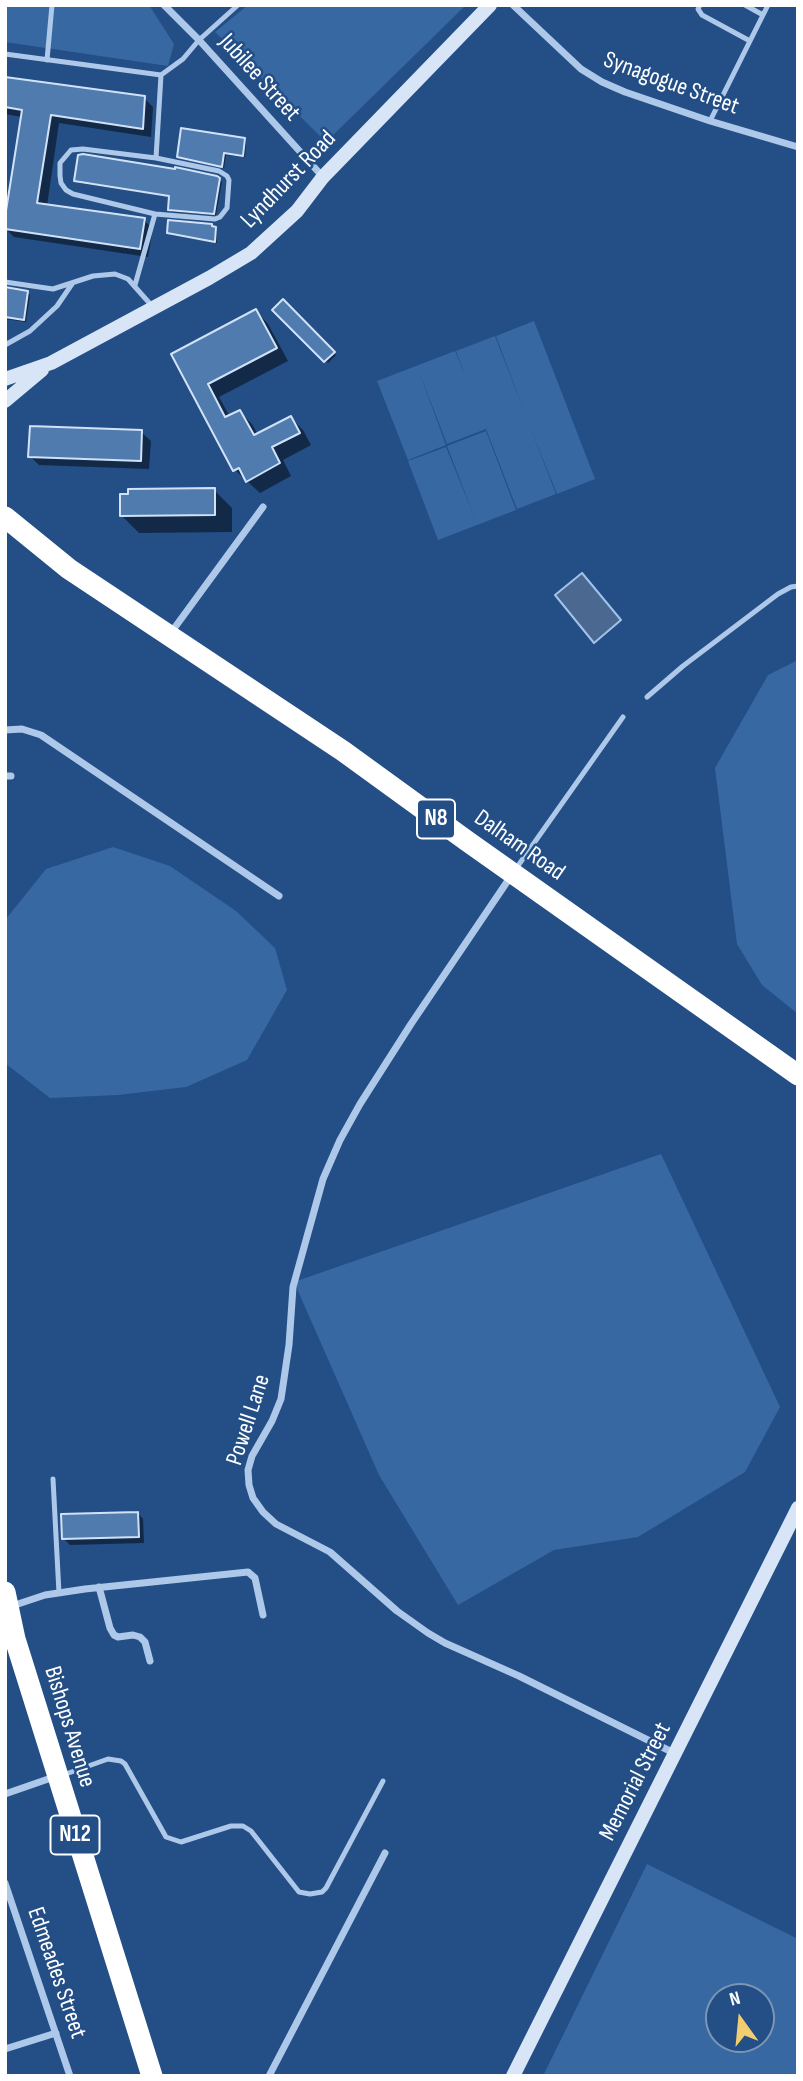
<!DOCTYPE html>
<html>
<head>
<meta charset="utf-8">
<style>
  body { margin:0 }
  #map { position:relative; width:803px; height:2081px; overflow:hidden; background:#234e86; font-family:"Sofia Sans Condensed",sans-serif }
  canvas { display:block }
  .frame { position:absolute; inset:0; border:7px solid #fff; pointer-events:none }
  .north { position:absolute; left:705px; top:1983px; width:70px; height:70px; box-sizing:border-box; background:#234e86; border:2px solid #7b95b6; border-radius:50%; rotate:345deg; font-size:19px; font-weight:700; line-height:28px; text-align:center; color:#fff }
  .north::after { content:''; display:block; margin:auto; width:24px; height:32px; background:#f3ce70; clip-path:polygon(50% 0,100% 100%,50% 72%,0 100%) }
</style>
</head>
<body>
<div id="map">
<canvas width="803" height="2081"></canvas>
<div class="frame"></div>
<div class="north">N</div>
</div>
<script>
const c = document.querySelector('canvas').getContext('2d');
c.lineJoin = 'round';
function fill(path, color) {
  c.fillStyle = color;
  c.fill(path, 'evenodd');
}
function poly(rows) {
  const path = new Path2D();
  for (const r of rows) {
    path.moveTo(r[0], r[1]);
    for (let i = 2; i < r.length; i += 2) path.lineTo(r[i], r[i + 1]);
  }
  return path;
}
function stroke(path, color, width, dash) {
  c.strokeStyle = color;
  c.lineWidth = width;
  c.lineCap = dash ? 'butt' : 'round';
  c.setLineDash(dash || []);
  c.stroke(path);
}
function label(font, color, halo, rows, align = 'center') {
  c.font = font + ' "Sofia Sans Condensed",sans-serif';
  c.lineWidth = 5;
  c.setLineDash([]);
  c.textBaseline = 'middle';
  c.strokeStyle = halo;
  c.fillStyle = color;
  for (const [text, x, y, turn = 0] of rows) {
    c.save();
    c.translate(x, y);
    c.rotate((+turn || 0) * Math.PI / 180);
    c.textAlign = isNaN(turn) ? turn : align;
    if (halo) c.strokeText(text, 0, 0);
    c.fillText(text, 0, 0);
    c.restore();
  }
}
fill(poly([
  [5,5,149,5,174,44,168,66,5,42],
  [248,5,466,5,326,142,215,32],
  [534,321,595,479,557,494,530,427,556,494,517,509,486,429,447,444,418,369,446,445,408,460,377,381,455,351,466,378,456,351,495,336,524,411,496,336],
  [486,431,516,510,438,540,408,461,446,447,476,521,447,446],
  [798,660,798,1014,762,985,737,944,715,768,768,675],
  [113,847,170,866,236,911,275,948,287,990,247,1060,186,1087,118,1095,50,1098,6,1064,6,919,46,869],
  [661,1154,780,1407,745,1472,638,1537,554,1550,458,1605,379,1475,294,1282],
  [647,1864,798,1939,798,2076,543,2076],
  [719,1997,761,1997,761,2039,719,2039]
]), '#3868a2');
const water = poly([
  [582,573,621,620,594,643,555,595,582,573]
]);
fill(water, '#4b6890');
stroke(water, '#a1c3ea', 2);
fill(poly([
  [5,79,144,98,153,107,151,137,59,123,47,206,144,220,153,229,148,257,14,237,5,228,22,117,5,114],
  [244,139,246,142,245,157,226,155,224,168,181,159,179,156],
  [219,179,222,182,216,215,173,212,170,209,171,197,79,183,76,180],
  [212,226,217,231,217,243,171,235,169,233],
  [5,289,27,292,30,295,26,322,5,319],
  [283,302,336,355,328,363,275,310],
  [256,311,268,324,288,361,219,397,230,417,240,412,252,424,258,435,291,418,303,430,311,445,283,460,291,476,260,493,235,470,174,354],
  [141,432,151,441,149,469,39,465,30,456],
  [214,490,232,508,232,532,139,533,122,516],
  [138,1513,143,1519,144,1543,70,1545,64,1539]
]), '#0007');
const building = poly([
  [5,77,145,96,143,129,51,115,37,203,145,218,140,249,5,229,5,217,22,110,5,107,5,77],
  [181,128,245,138,243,156,224,153,222,167,177,157,181,128],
  [83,154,175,169,175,167,217,176,220,178,214,214,168,210,169,196,74,181,78,155,83,154],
  [168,220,212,224,212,226,216,227,215,242,167,233,168,220],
  [5,287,28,291,24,320,5,317,5,287],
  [283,299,335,352,324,362,272,310,283,299],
  [256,309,277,348,208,384,225,417,240,410,254,435,291,416,300,433,272,447,280,463,246,482,239,468,233,471,171,354,256,309],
  [30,426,142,430,141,461,28,457,30,426],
  [215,488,215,515,120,516,120,494,128,494,128,489,215,488],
  [138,1512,139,1537,62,1539,61,1514,138,1512]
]);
fill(building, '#507baf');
stroke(building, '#d1e2f7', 2);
stroke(poly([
  [700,5,698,9,702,15,750,41],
  [745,5,763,15],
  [5,54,161,75,183,59,199,40,238,5],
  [47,60,52,5],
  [710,121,768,5],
  [155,214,215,219,220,217,227,208,229,180,227,176,219,171,156,158],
  [5,282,53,289,93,276,115,274,128,279,152,306],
  [135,285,155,214,73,194,66,190,61,183,60,176,60,163,71,150,83,149,156,158,161,75],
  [5,345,30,331,57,306,72,284],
  [647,697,683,666,778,594,791,587,798,586],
  [515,870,623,717],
  [53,1479,59,1593],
  [63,1775,108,1759,121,1761,125,1764,166,1837,181,1842,231,1826,243,1826,251,1831,299,1892,310,1894,322,1892,326,1888,383,1781]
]), '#adc8e9', 5);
stroke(poly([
  [164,5,199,40,323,177],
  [513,5,581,69,602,82,625,92,710,121,798,147],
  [170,634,263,507],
  [5,730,22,729,41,735,279,896],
  [5,776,11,776],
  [511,876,411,1024,360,1104,340,1140,323,1179,293,1287,289,1345,281,1399,272,1421,252,1456,248,1470,249,1485,253,1498,263,1512,276,1524,330,1552,397,1611,428,1633,445,1643,519,1676,676,1754],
  [99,1587,110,1628,114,1635,118,1637,133,1635,140,1637,145,1642,150,1661],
  [12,1606,45,1595,85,1589,248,1572,255,1578,263,1615],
  [5,1794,54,1777],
  [5,1883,70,2076],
  [5,2049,56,2033],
  [269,2076,385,1853]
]), '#adc8e9', 7);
stroke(poly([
  [5,379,51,363,209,278,251,253,297,211,323,177,490,5],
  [5,401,42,370],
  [513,2076,798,1508]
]), '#d8e5f7', 14);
stroke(poly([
  [5,517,69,569,343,751,467,841,798,1075],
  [5,1592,15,1639,152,2076]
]), '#fff', 21);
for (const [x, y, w] of [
  [436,819,38],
  [75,1835,49]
]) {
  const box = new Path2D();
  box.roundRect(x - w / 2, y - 19.5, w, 39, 5);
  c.fillStyle = '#234e86';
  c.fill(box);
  stroke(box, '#fff', 2);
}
label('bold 23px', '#fff', null, [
  ["N8",436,819],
  ["N12",75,1835]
]);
label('24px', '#fff', '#234e86', [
  ["Jubilee Street",259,78,48],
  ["Synagogue Street",671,84,20],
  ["Lyndhurst Road",289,180,-46],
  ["Dalham Road",519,846,35],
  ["Powell Lane",249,1420,-72],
  ["Bishops Avenue",69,1727,73],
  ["Memorial Street",636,1782,-63],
  ["Edmeades Street",56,1973,71]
]);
</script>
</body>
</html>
